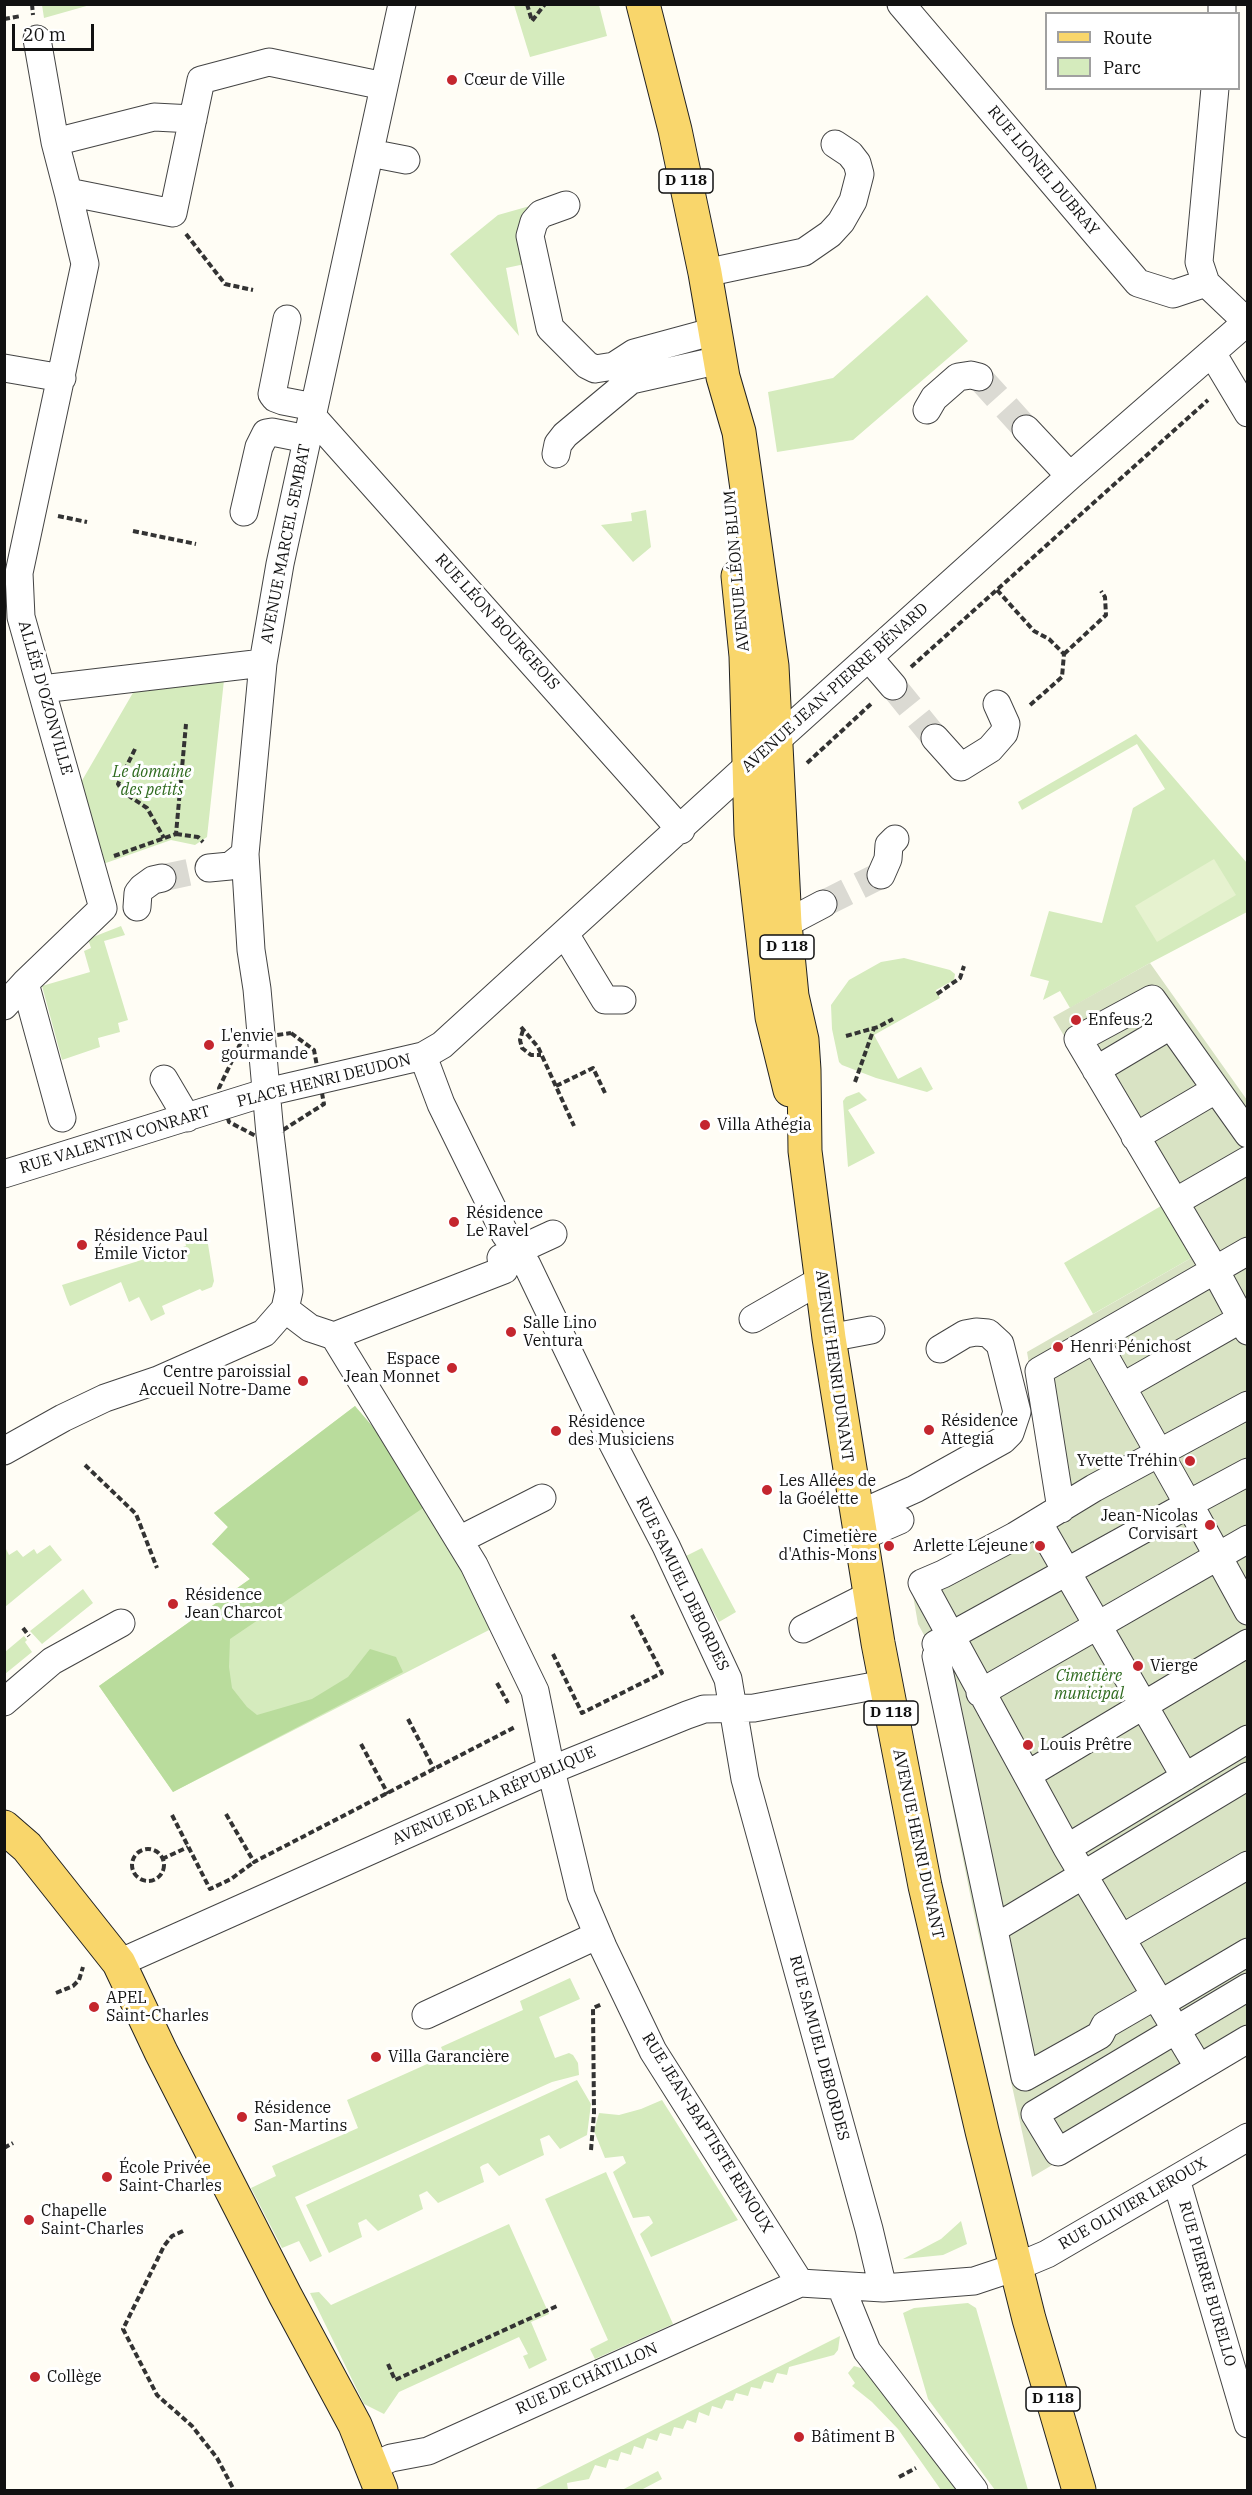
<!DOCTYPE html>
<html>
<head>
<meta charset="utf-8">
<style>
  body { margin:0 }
  #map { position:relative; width:1252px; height:2495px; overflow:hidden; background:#fffdf5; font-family:"IBM Plex Serif",serif }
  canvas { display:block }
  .frame { position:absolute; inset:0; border:6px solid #111; pointer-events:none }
  .legend { position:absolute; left:1045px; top:12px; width:195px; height:78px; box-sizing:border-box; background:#fff; border:2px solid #a0a0a0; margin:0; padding:8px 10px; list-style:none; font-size:18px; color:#111 }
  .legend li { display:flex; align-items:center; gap:12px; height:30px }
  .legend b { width:30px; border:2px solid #a0a0a0 }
  .scale { position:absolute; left:12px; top:24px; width:82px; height:27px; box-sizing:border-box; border:3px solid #111; border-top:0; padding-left:8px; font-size:18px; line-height:21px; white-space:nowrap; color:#111; -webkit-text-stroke:4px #fff; paint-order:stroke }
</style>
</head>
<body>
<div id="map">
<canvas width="1252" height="2495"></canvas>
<div class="frame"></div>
<ul class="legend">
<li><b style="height:8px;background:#f9d66b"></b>Route</li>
<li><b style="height:16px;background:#d5ebbd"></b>Parc</li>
</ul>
<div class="scale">20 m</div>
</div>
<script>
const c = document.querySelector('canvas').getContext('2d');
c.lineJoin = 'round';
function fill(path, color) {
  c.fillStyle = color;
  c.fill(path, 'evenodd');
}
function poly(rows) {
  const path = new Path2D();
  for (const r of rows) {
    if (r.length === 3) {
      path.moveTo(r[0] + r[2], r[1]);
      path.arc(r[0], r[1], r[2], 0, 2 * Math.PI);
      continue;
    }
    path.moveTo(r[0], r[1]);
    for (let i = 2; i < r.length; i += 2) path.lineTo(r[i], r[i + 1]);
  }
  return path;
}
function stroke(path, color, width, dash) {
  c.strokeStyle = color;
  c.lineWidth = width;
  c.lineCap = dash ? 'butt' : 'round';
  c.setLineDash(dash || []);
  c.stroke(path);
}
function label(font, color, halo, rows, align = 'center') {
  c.font = font + ' "IBM Plex Serif",serif';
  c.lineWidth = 6;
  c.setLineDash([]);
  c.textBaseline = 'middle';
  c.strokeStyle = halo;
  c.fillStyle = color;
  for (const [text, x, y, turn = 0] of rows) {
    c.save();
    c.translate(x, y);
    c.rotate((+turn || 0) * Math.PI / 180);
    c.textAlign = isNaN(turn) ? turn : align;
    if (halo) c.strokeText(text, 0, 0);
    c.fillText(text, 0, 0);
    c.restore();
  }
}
fill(poly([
  [42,5,42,4,90,5,44,18],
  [514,5,599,5,607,36,530,57],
  [544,202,525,264,506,268,519,336,450,254,498,215],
  [927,295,968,341,853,440,777,452,768,392,833,378],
  [646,510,651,547,633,562,601,525,632,521,631,513],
  [224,680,207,837,195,845,171,840,103,864,80,784,134,691],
  [1136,734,1247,863,1247,912,1150,963,1070,1008,1060,991,1043,1000,1049,981,1030,976,1049,911,1102,923,1133,808,1165,789,1137,744,1022,810,1018,802],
  [121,926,125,935,104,941,128,1020,118,1023,120,1032,98,1038,100,1047,62,1060,42,986,90,972,84,951,91,948,88,939],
  [904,958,950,970,955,974,954,980,936,990,940,998,874,1035,898,1079,921,1067,933,1089,927,1092,876,1078,842,1065,839,1062,832,1029,831,1005,849,980,881,962],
  [859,1092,867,1100,848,1110,875,1153,848,1167,843,1101,846,1097],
  [1161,1206,1193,1257,1093,1314,1064,1263],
  [206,1232,214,1281,212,1287,202,1291,200,1289,162,1306,165,1314,151,1321,139,1297,129,1302,121,1282,70,1306,67,1299,62,1285,186,1246,185,1240],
  [355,1406,465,1569,491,1629,173,1792,99,1686,250,1579,212,1544,228,1527,214,1513],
  [50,1545,62,1560,5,1607,5,1547,9,1555,17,1550,23,1557,34,1549,37,1554],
  [702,1548,736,1612,719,1622,684,1557],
  [83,1589,93,1603,42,1644,30,1631],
  [24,1636,27,1640,25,1642,32,1652,5,1674,5,1652],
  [570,1978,580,1999,539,2017,555,2058,569,2053,573,2055,578,2063,579,2075,552,2082,295,2197,322,2256,310,2262,299,2241,282,2248,251,2188,276,2176,272,2166,358,2128,347,2100,445,2056,441,2047,523,2010,520,2001],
  [577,2080,591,2104,587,2135,560,2149,549,2135,540,2139,544,2155,499,2176,488,2163,483,2165,480,2167,484,2182,438,2203,427,2191,419,2195,423,2209,378,2231,366,2219,358,2223,362,2237,329,2253,306,2205],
  [662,2100,738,2220,651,2257,640,2234,653,2223,651,2219,649,2216,633,2218,613,2172,626,2163,623,2156,605,2158,594,2131,599,2113,619,2115,641,2109],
  [606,2172,673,2324,595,2359,590,2349,608,2340,545,2199],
  [961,2221,967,2244,943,2255,903,2259,941,2239],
  [509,2224,549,2314,531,2322,547,2360,529,2369,523,2356,528,2354,519,2337,399,2392,384,2414,364,2404,310,2293,319,2292,331,2305],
  [968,2303,976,2308,1028,2490,995,2490,928,2399,903,2313,914,2308],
  [840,2336,838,2350,834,2355,789,2367,787,2375,777,2373,773,2383,764,2381,761,2389,751,2387,748,2396,736,2393,733,2401,726,2400,722,2409,712,2406,709,2416,699,2412,696,2423,687,2420,683,2429,674,2427,671,2436,660,2433,657,2441,647,2438,643,2449,634,2446,631,2455,621,2452,618,2461,609,2459,606,2468,595,2465,589,2479,567,2483,568,2490,534,2490],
  [854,2366,864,2369,957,2490,941,2490,898,2429,872,2402,852,2386,855,2383,848,2373],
  [658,2471,662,2479,641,2490,622,2490]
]), '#d5ebbd');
fill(poly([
  [355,1406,386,1442,426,1506,230,1639,229,1667,232,1688,247,1707,257,1715,312,1699,348,1677,370,1649,396,1657,403,1672,173,1792,99,1686,250,1579,212,1544,228,1527,214,1513]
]), '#b9dc9c');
fill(poly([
  [1150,963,1247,1100,1247,2050,1032,2177,972,1904,923,1659,934,1653,918,1624,910,1578,1053,1503,1027,1352,1193,1257,1053,1017]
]), '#d9e3c4');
fill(poly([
  [1214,859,1236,895,1157,942,1135,906]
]), '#e6f2cf');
stroke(poly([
  [979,377,1026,429],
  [893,686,935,738],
  [162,878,209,868],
  [823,904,881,875]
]), '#dbdad3', 27, [27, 14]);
const minor = poly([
  [901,4,1138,283,1173,294,1206,283],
  [1222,14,1222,4],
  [37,39,55,142,68,192],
  [1215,88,1199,262,1206,283,1247,322],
  [55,142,154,117,193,119],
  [370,153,406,160],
  [566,205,541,214,534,222,530,236,550,328,587,365,595,369,614,366,634,353,715,331],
  [705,273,804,252,830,234,841,222,853,201,860,174,857,163,850,154,835,144],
  [287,319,272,394,275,398,283,401,314,407],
  [1212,353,1248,413],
  [4,368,62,378],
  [927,410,934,398,958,377,971,375,979,377],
  [312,416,681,830],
  [1026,429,1070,476],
  [556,454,558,444,565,435,631,380,720,360],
  [244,512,259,447,266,433,272,432,307,439],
  [869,658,893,686],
  [42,689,263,663],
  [935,738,961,767,990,749,1004,733,1006,724,997,704],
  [209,868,230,866,245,854],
  [881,875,888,859,889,845,895,839],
  [137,907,138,893,142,888,153,880,162,878],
  [785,924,823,904],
  [565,934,605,1000,622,1000],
  [4,1006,25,983],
  [423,1056,441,1104,505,1234,527,1265,612,1442,666,1546,728,1679,745,1779,869,2229,883,2288],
  [1096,1070,1170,1026],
  [164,1079,187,1118],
  [62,1118,25,983,103,908,21,617,19,573,85,264,68,192,173,213,201,80,269,62,384,86],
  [1248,1134,1152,999,1078,1039,1215,1270,1248,1331],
  [1135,1137,1215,1090],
  [4,1174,267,1092,423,1056,442,1045,749,765,1070,476,1248,321],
  [1175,1202,1248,1160],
  [501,1258,553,1234],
  [285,1309,310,1328,334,1336,474,1565,535,1691,551,1770,581,1895,603,1947,653,2051,800,2283],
  [753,1319,821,1280],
  [334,1336,504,1270,505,1256],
  [829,1338,871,1330],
  [1122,1387,1248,1315],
  [4,1451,63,1418,105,1398,158,1380,264,1333,285,1309,289,1291,270,1134,257,989,251,950,245,854,263,663,280,564,402,4],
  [1184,1497,1095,1339,1248,1251],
  [1196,1500,1248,1472],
  [1061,1509,1039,1371,1095,1339],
  [1193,1511,1248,1611],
  [857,1515,915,1489,1003,1440,1010,1433,1017,1412,1000,1344,988,1333,976,1332,965,1334,940,1349],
  [1038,1522,1185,1777],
  [861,1537,900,1520],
  [459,1540,542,1498],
  [803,1629,870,1595],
  [951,1636,936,1656,1025,2077,1100,2035,1105,2025,1155,1996],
  [936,1644,1182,1508],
  [980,1693,1248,1539],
  [4,1702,52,1661,121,1623],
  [1027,1775,1248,1643],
  [1067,1848,1248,1739],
  [995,1928,1248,1776],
  [1122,1938,1248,1865],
  [119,1963,551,1770,687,1715,704,1709,754,1708,885,1684],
  [1248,1987,1035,2114,1058,2152,1248,2039],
  [1160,2004,1248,1952],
  [426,2015,598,1935],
  [1199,2068,1067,1848,922,1583,943,1574,1015,1536,1094,1488,1248,1405],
  [1176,2179,1248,2424],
  [841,2287,867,2351,974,2490],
  [372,2467,391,2458,428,2451,800,2283,883,2288,974,2281,1016,2267,1047,2254,1248,2137]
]);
const major = poly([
  [643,4,675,130,705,273,723,377,739,432,772,666,785,924,792,996,802,1040,804,1070,805,1151,829,1338,878,1643,925,1886,982,2131,1029,2319,1079,2490],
  [738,576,746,656,751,834,772,1017,790,1090],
  [4,1827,27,1847,119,1963,161,2052,285,2295,355,2425,381,2490]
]);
stroke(minor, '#444', 29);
stroke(major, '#222', 35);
stroke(poly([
  [32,4,33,15],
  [527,4,532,21,545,4],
  [4,19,21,16],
  [186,234,225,284,253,290],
  [58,516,87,522],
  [133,531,196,544],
  [997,590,1034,631,1049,639,1064,654,1062,677,1029,706],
  [1064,654,1106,615,1105,597,1101,591],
  [911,667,1208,400],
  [135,749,118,784,123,792,147,808,164,838],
  [807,763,872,703],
  [176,834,198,837,203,842],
  [114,856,176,834,186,724],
  [937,994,960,978,964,966],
  [521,1027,538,1047,574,1126],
  [523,1030,520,1040,522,1048,531,1055,541,1055],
  [291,1033,314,1050,324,1104,283,1130,258,1137,229,1122,219,1088,242,1040,291,1033],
  [846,1036,878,1027,893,1019],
  [855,1082,874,1028],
  [556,1086,593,1068,605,1093],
  [85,1465,136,1514,157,1568],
  [23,1628,29,1636],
  [553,1654,582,1713,662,1673,632,1615],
  [497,1683,508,1703],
  [408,1719,434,1769],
  [361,1744,388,1794],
  [226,1814,254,1862,515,1727],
  [172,1815,210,1889,231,1879,254,1862],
  [148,1865,16],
  [162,1859,188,1847],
  [56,1993,73,1986,79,1980,83,1967],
  [4,2148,13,2143],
  [591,2150,594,2113,593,2008,602,2004],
  [183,2231,172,2236,164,2246,123,2329,157,2395,192,2426,217,2458,234,2490],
  [388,2364,395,2380,557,2306],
  [899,2477,916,2468]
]), '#333', 4, [6, 3]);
stroke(minor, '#fff', 27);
stroke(major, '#f9d66b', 33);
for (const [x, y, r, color] of [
  [452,80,6,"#c4262e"],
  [1076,1020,6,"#c4262e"],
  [209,1045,6,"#c4262e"],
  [705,1125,6,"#c4262e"],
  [454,1222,6,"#c4262e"],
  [82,1245,6,"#c4262e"],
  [511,1332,6,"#c4262e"],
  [1058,1347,6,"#c4262e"],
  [452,1368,6,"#c4262e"],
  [303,1381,6,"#c4262e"],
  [929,1430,6,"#c4262e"],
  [556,1431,6,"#c4262e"],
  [1190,1461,6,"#c4262e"],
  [767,1490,6,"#c4262e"],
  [1210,1525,6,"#c4262e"],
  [889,1546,6,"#c4262e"],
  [1040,1546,6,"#c4262e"],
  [173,1604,6,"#c4262e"],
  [1138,1666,6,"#c4262e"],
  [1028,1745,6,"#c4262e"],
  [94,2007,6,"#c4262e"],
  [376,2057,6,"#c4262e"],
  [242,2117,6,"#c4262e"],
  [107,2177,6,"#c4262e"],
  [29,2220,6,"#c4262e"],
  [35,2377,6,"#c4262e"],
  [799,2437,6,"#c4262e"]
]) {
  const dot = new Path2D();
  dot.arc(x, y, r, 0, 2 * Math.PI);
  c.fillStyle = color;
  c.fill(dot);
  stroke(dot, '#fff', 2);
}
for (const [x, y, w] of [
  [686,181,54],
  [787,947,54],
  [891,1713,54],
  [1053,2399,54]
]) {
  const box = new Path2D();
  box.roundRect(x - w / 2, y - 12, w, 24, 4.5);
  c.fillStyle = '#fff';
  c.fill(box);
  stroke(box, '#111', 1.5);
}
label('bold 15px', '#111', null, [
  ["D 118",686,181],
  ["D 118",787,947],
  ["D 118",891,1713],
  ["D 118",1053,2399]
]);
label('16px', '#111', '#fff', [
  ["Cœur de Ville",464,80],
  ["Enfeus 2",1088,1020],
  ["L'envie",221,1036],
  ["gourmande",221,1054],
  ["Villa Athégia",717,1125],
  ["Résidence",466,1213],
  ["Le Ravel",466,1231],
  ["Résidence Paul",94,1236],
  ["Émile Victor",94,1254],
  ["Salle Lino",523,1323],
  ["Ventura",523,1341],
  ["Henri Pénichost",1070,1347],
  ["Espace",440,1359,"right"],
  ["Jean Monnet",440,1377,"right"],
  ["Centre paroissial",291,1372,"right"],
  ["Accueil Notre-Dame",291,1390,"right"],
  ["Résidence",941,1421],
  ["Attegia",941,1439],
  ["Résidence",568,1422],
  ["des Musiciens",568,1440],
  ["Yvette Tréhin",1178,1461,"right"],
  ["Les Allées de",779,1481],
  ["la Goélette",779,1499],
  ["Jean-Nicolas",1198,1516,"right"],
  ["Corvisart",1198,1534,"right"],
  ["Cimetière",877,1537,"right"],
  ["d'Athis-Mons",877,1555,"right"],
  ["Arlette Lejeune",1028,1546,"right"],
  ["Résidence",185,1595],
  ["Jean Charcot",185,1613],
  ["Vierge",1150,1666],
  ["Louis Prêtre",1040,1745],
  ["APEL",106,1998],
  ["Saint-Charles",106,2016],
  ["Villa Garancière",388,2057],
  ["Résidence",254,2108],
  ["San-Martins",254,2126],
  ["École Privée",119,2168],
  ["Saint-Charles",119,2186],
  ["Chapelle",41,2211],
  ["Saint-Charles",41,2229],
  ["Collège",47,2377],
  ["Bâtiment B",811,2437]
], 'left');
label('16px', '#111', '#fff', [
  ["RUE LIONEL DUBRAY",1043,171,50],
  ["AVENUE MARCEL SEMBAT",286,544,-79],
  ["AVENUE LÉON BLUM",737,571,-95],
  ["RUE LÉON BOURGEOIS",497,622,48],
  ["AVENUE JEAN-PIERRE BÉNARD",835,688,-42],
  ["ALLÉE D'OZONVILLE",45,698,74],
  ["PLACE HENRI DEUDON",324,1081,-14],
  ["RUE VALENTIN CONRART",115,1140,-17],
  ["AVENUE HENRI DUNANT",834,1366,82],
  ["RUE SAMUEL DEBORDES",682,1584,64],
  ["AVENUE DE LA RÉPUBLIQUE",494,1796,-24],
  ["AVENUE HENRI DUNANT",918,1844,78],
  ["RUE SAMUEL DEBORDES",819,2048,75],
  ["RUE JEAN-BAPTISTE RENOUX",707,2133,58],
  ["RUE OLIVIER LEROUX",1133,2204,-30],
  ["RUE PIERRE BURELLO",1207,2284,74],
  ["RUE DE CHÂTILLON",587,2379,-24]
]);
label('italic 16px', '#2f6b1f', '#fff', [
  ["Le domaine",152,772],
  ["des petits",152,790],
  ["Cimetière",1089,1676],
  ["municipal",1089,1694]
]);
</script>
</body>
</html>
